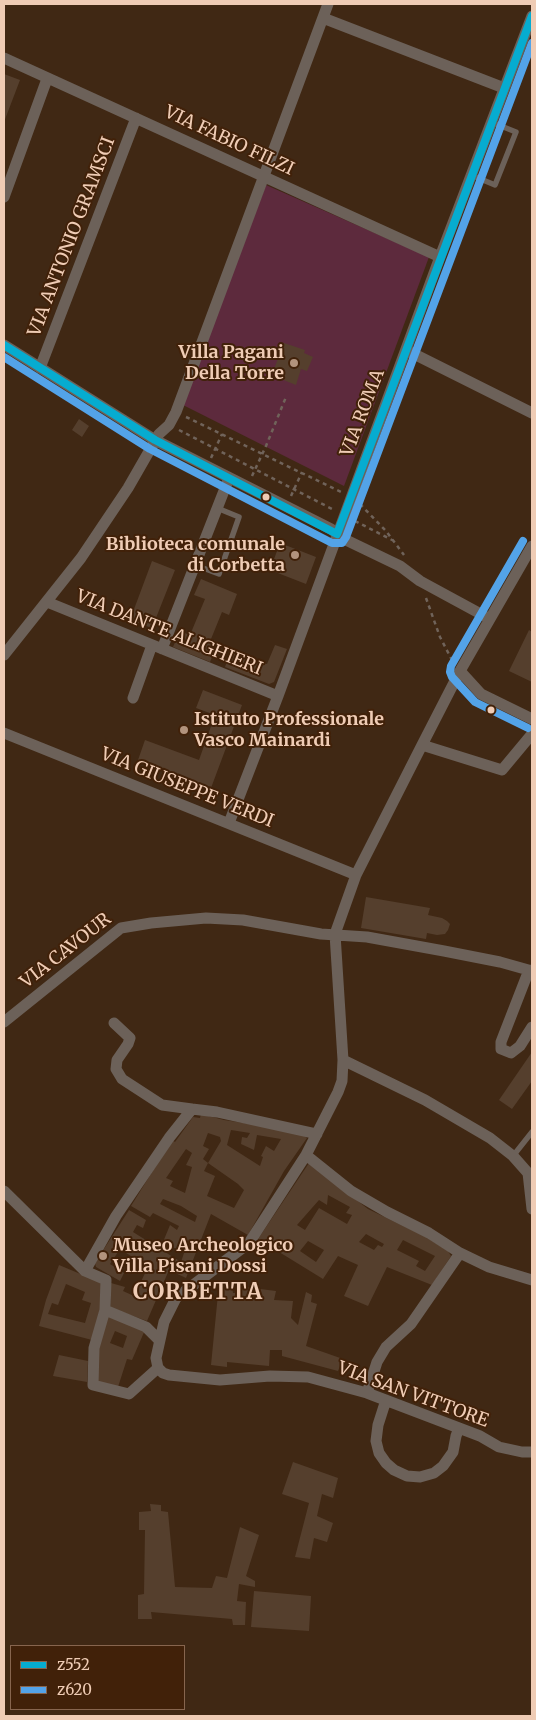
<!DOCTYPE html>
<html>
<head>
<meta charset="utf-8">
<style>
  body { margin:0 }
  #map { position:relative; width:536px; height:1720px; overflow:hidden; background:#402814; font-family:Merriweather,serif }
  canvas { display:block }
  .frame { position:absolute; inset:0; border:5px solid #efccb5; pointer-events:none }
  .legend { position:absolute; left:10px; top:1645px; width:175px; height:65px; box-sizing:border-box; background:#412109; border:1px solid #87654e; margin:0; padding:6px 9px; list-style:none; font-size:15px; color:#efccb5 }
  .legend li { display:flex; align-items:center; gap:10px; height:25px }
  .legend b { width:25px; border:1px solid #87654e }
</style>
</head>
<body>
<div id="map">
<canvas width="536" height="1720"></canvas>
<div class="frame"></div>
<ul class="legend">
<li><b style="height:6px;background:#06acd0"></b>z552</li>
<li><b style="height:6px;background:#53a3e8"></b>z620</li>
</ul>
</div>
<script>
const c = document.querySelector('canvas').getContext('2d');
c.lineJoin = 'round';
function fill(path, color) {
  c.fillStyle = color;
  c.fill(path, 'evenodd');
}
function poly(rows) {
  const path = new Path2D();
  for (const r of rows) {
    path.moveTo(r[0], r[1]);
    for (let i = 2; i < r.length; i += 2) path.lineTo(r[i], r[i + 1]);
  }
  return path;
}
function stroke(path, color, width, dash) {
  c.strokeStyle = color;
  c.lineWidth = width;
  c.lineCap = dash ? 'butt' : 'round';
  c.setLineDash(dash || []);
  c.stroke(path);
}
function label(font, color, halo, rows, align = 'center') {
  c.font = font + ' Merriweather,serif';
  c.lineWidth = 4;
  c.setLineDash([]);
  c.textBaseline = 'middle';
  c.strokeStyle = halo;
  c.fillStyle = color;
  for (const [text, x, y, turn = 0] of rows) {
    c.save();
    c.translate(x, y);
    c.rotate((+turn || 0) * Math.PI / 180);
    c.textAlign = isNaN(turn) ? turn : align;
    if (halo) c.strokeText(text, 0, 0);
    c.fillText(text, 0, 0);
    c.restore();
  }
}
fill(poly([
  [266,185,429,257,344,486,183,405]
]), '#5d2a3d');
fill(poly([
  [4,74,20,80,4,122],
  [284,343,305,350,304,353,313,357,307,371,301,369,296,385,281,379,284,372,274,369],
  [79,419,89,426,82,437,72,430],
  [280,543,316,557,306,584,270,570],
  [152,561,175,570,152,628,130,620],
  [201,579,237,594,229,615,222,612,211,639,218,642,210,662,173,647,180,631,190,635,205,599,194,595],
  [529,630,532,632,532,682,509,671],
  [275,645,287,649,274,682,269,684,225,667,231,650,267,664],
  [203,690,242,705,211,788,138,760,145,740,199,760,215,715,196,708],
  [366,897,430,908,428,915,442,918,447,921,450,924,448,930,445,934,437,935,427,933,426,939,361,928],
  [532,1052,532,1081,512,1109,499,1100],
  [201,1114,224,1120,297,1131,307,1138,284,1171,248,1235,211,1214,186,1278,169,1270,147,1321,111,1308,111,1283,125,1287,123,1291,134,1296,148,1267,120,1249,110,1264,124,1273,120,1281,96,1267,95,1263,129,1210,146,1220,143,1228,137,1225,133,1232,181,1262,184,1253,163,1242,170,1225,177,1230,179,1226,153,1213,150,1217,131,1206,172,1140,175,1142,193,1117,200,1118],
  [231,1130,250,1133,247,1138,242,1137,241,1144,254,1150,257,1135,281,1139,274,1151,266,1146,261,1156,263,1157,260,1166,227,1145],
  [208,1133,220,1137,221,1141,208,1163,203,1159,209,1149,203,1146],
  [186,1149,192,1153,186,1165,192,1167,185,1193,170,1186,173,1181,166,1178],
  [208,1163,238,1184,244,1190,234,1208,207,1196,215,1176,204,1171],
  [163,1199,181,1206,197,1216,195,1222,160,1204],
  [309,1163,368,1209,426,1237,448,1251,451,1256,432,1285,387,1267,368,1306,344,1296,358,1265,338,1256,323,1279,258,1239],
  [328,1195,350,1207,346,1213,352,1215,347,1224,319,1208,305,1230,297,1225,319,1200,327,1205],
  [366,1234,384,1244,382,1247,378,1245,374,1250,359,1242],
  [403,1240,435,1256,425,1271,416,1266,419,1261,397,1250],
  [308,1241,324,1250,316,1262,300,1251],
  [59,1265,102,1283,104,1294,92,1340,39,1326,46,1300],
  [66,1284,85,1292,82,1300,91,1303,85,1323,48,1314,52,1303,58,1305],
  [229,1284,232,1287,233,1293,236,1293,237,1286,276,1291,274,1300,293,1301,291,1318,298,1325,306,1292,312,1295,311,1302,317,1304,306,1346,343,1359,338,1371,282,1356,282,1350,270,1350,269,1366,227,1362,227,1367,211,1365,218,1294,221,1294,222,1288,225,1285],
  [107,1316,145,1330,132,1360,127,1359,118,1387,98,1383,98,1349],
  [115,1331,127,1336,123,1348,110,1343],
  [59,1355,88,1361,87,1382,53,1376],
  [293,1462,338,1478,333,1498,322,1494,317,1516,333,1523,327,1542,314,1538,310,1559,295,1557,309,1503,282,1494],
  [150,1504,161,1505,161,1511,168,1512,175,1587,212,1588,216,1576,227,1578,240,1527,259,1535,246,1576,255,1581,255,1587,239,1584,237,1601,246,1602,245,1625,233,1625,232,1619,151,1612,152,1619,138,1619,138,1595,144,1594,145,1530,139,1530,139,1512,151,1511],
  [254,1591,311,1596,309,1631,251,1627]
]), '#553f2d');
stroke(poly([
  [186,417,341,492],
  [179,430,334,510],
  [211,458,222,434],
  [252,476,266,446,286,397],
  [291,496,302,472],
  [360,504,386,531,404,555],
  [355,521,394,541],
  [426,598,440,637,453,662]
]), '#70635a', 2.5, [4, 4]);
stroke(poly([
  [471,175,495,185,516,132,491,122],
  [195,565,219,574,239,517,217,508],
  [513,1156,532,1132]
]), '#6c6159', 5.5);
stroke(poly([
  [323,18,504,88],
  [4,58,440,257],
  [4,197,47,79],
  [4,345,155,440,331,529,346,540,400,566,420,581,490,619],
  [406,350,532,413],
  [40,368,136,118],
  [532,546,460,671,422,745,356,875,335,934,343,1060,342,1081,338,1092,306,1155,249,1243,176,1298,164,1322,156,1358,158,1368,163,1373,169,1375,220,1380,270,1376,308,1377,367,1393,480,1436,499,1447,522,1452,532,1452],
  [47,602,278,696],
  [162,649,229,478],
  [4,655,81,558,128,488,159,434,169,425,176,412,328,4],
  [460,671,481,694,532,719],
  [133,698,152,645],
  [4,733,356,875],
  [422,745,502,770,532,734],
  [229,823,278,696,440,257,532,16],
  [529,970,501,1042,501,1049,511,1053,520,1046,532,1027],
  [4,1022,121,928,151,923,206,918,243,920,321,934,367,937,444,951,500,962,532,971],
  [114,1023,130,1038,128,1044,117,1060,116,1069,122,1079,162,1105,192,1109],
  [343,1060,425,1100,490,1138,513,1156,528,1173,532,1209],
  [306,1155,351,1191,387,1212,429,1233,460,1253,489,1267,532,1280],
  [4,1191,85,1271,106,1280,105,1310,146,1327,159,1340],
  [85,1271,116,1216,169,1138,192,1109,217,1112,317,1134],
  [105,1310,94,1348,93,1385,129,1394,158,1368],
  [367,1393,377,1362,386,1347,411,1324,460,1253],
  [386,1400,378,1425,376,1441,379,1453,386,1463,394,1470,407,1476,420,1477,434,1473,443,1466,453,1452,456,1436,459,1428]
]), '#6c6159', 11);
stroke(poly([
  [4,345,155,440,337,534],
  [337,534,532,16]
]), '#06acd0', 8);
stroke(poly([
  [4,357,150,449,332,543,342,543,346,537,532,43],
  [523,541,451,666,450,672,452,677,475,702,528,728]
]), '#53a3e8', 8);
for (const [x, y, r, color] of [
  [294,363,5,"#b2937d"],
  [266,497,4.5,"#efccb5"],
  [295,555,5,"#b2937d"],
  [491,710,4.5,"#efccb5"],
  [184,730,5,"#b2937d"],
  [103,1256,5,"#b2937d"]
]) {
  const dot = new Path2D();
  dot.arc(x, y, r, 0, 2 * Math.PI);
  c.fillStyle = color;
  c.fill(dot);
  stroke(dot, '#412109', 2);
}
label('18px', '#efccb5', '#412109', [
  ["VIA FABIO FILZI",229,141,25],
  ["VIA ANTONIO GRAMSCI",72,237,-69],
  ["VIA ROMA",363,413,-69],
  ["VIA DANTE ALIGHIERI",169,633,22],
  ["VIA GIUSEPPE VERDI",187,788,22],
  ["VIA CAVOUR",66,951,-38],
  ["VIA SAN VITTORE",413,1395,20]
]);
label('bold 18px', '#efccb5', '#412109', [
  ["Villa Pagani",284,353],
  ["Della Torre",284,374],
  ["Biblioteca comunale",285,545],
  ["di Corbetta",285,566],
  ["Istituto Professionale",194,720,"left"],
  ["Vasco Mainardi",194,741,"left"],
  ["Museo Archeologico",113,1246,"left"],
  ["Villa Pisani Dossi",113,1267,"left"]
], 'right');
c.letterSpacing = '1px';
label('bold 22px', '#efccb5', '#412109', [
  ["CORBETTA",198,1293]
]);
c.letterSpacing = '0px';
</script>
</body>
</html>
